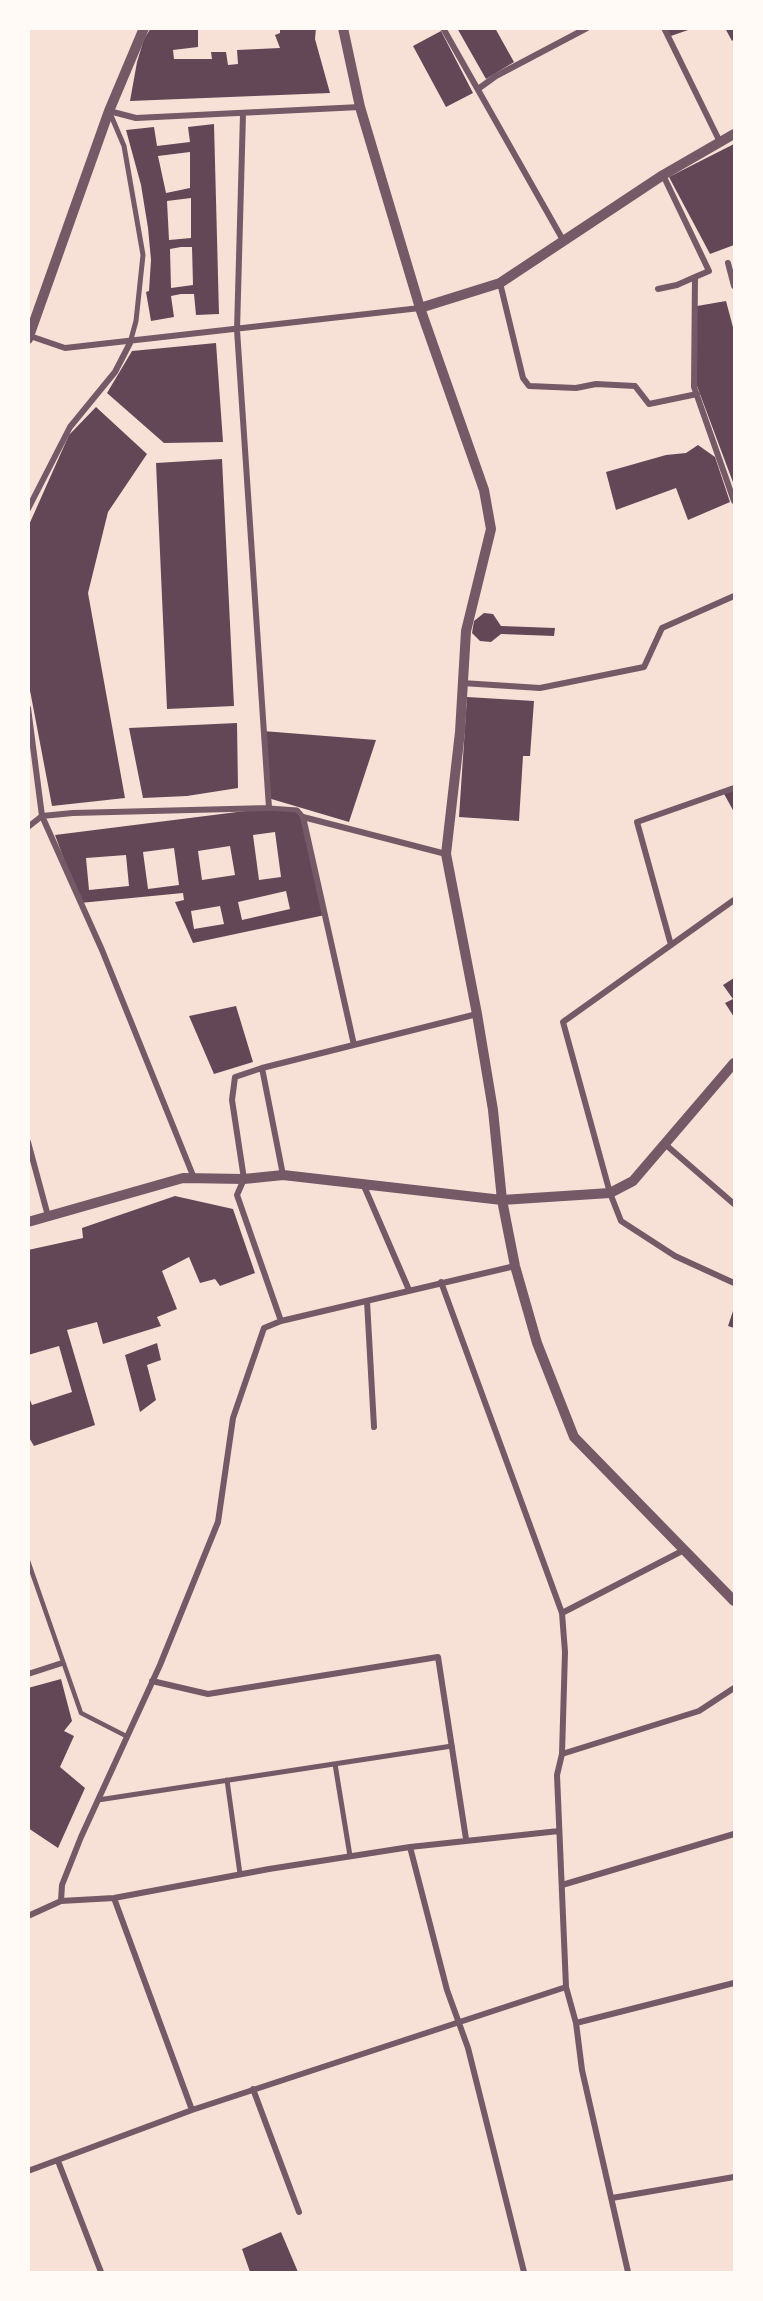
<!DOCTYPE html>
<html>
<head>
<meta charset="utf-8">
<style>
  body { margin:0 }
  #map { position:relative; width:763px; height:2301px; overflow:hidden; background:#f7e1d7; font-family:Mulish,sans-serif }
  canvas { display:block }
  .frame { position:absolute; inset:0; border:30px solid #fffaf5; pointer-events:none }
</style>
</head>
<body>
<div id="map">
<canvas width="763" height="2301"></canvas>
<div class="frame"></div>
</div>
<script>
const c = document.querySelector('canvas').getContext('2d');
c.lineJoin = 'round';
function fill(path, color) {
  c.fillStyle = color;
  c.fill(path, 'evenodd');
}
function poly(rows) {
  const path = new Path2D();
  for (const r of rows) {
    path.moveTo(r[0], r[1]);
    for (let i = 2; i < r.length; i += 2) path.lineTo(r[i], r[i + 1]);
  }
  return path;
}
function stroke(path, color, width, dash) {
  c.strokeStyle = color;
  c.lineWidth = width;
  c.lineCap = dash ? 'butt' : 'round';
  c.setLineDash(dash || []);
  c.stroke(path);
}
fill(poly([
  [151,28,198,28,198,47,173,50,174,59,212,59,211,52,226,52,228,65,238,64,237,50,280,48,275,35,280,33,280,28,316,28,315,39,330,93,130,101,137,62,144,39],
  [457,28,495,28,514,62,486,79],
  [664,28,691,28,691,29,668,37],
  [725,28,734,28,734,39,732,41],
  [441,31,473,93,446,107,413,46],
  [214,124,219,314,196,315,194,294,181,294,171,296,174,317,151,321,146,292,149,291,151,260,148,228,141,185,126,130,154,127,157,146,190,142,188,127],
  [190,152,190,188,166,193,158,156],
  [191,198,191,238,169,240,167,201],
  [181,247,192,247,193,285,171,288,170,249],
  [734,144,734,245,710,254,669,177],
  [726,301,734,331,734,485,697,386,697,306],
  [216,343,223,442,164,443,107,393,132,351],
  [96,407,147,454,108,512,88,593,125,798,52,806,28,680,28,527,69,435],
  [698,445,715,457,730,502,688,520,676,488,616,510,606,472,666,455,686,453],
  [222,459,234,706,167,709,156,463],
  [484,613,493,614,501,626,555,628,554,636,501,634,491,642,480,641,472,633,474,621],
  [467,697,534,701,530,756,523,756,519,821,459,817],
  [237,723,238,788,187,796,143,798,129,728],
  [263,731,376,740,349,822,268,798],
  [734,788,734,812,723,792],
  [269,808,297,810,303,817,325,915,193,943,175,902,184,900,183,893,80,903,55,835],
  [275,832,281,877,259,880,253,835],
  [230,846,235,875,202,880,198,851],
  [174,848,179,885,148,889,143,852],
  [126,855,129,886,89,890,86,858],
  [286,891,290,909,242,920,238,902],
  [220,906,224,924,194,929,191,911],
  [734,978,734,1017,725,1003,733,999,723,985],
  [236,1006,253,1062,214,1074,189,1016],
  [175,1196,233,1209,255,1273,220,1286,215,1279,200,1283,189,1257,162,1271,177,1309,157,1317,161,1326,103,1344,97,1322,67,1330,95,1425,34,1446,28,1436,28,1395,32,1405,72,1392,59,1346,28,1355,28,1250,83,1238,82,1228],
  [734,1308,734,1328,728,1326],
  [157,1343,161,1360,147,1365,156,1400,140,1412,125,1355],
  [61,1679,72,1721,64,1731,74,1736,60,1767,85,1788,58,1848,28,1828,28,1688],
  [281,2232,298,2272,250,2272,242,2249]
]), '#644757');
stroke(poly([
  [28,1561,81,1713,126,1736]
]), '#755966', 4.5);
stroke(poly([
  [110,113,124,146,143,255,136,321,130,343],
  [269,808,297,810,303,817],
  [335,1764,350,1856],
  [227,1780,240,1874],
  [98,1800,452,1746]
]), '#755966', 5);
stroke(poly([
  [443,28,563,240],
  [664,28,720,142],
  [478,89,496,76,587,28],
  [109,111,136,118,360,107],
  [663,175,709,271,695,277,694,387,734,501],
  [728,263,734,286],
  [500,283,523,378,529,386,576,388,596,384,635,386,649,404,697,394],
  [658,289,677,285,695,277],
  [30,336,65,348,420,308],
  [28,509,70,427,115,372,130,343],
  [462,683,540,688,644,667,662,628,734,596],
  [28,708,42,816,102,950,194,1178],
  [42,816,73,813,269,808,237,330,243,114],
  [28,827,42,816],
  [734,900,563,1022,610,1193,621,1221,675,1256,734,1283],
  [671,945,637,822,734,788],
  [354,1045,303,817,446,854],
  [262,1068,477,1014],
  [28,1142,48,1216],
  [666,1145,734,1204],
  [364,1186,409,1290],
  [441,1282,562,1613,565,1652,562,1754,557,1775,566,1987,576,2023,582,2070,628,2272],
  [367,1301,374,1427],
  [281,1321,515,1266],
  [562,1613,684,1550],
  [28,1674,62,1663],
  [152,1681,208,1694,438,1657,466,1839],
  [562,1754,699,1711,734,1688],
  [410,1847,447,1990,468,2048,524,2272],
  [562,1885,734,1834],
  [114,1898,192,2110],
  [61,1901,62,1885,81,1837,160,1665,218,1522,233,1418,264,1328,281,1321,237,1195,244,1179,232,1100,235,1077,262,1068,283,1175],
  [28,1916,61,1901,114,1898,269,1869,410,1847,559,1831],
  [576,2023,734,1983],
  [253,2089,299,2212],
  [58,2161,101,2272],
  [28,2171,192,2110,566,1987],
  [612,2198,734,2177]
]), '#755966', 6);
stroke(poly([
  [343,28,360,107,420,308,484,490,491,529,466,631,460,732,446,854,477,1014,493,1110,502,1200,515,1266,537,1343,574,1437,734,1601],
  [420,308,500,283,663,175,734,134],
  [28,339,109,111,144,28],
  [28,1222,183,1178,244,1179,283,1175,502,1200,610,1193,633,1181,734,1063]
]), '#755966', 10);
</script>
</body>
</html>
